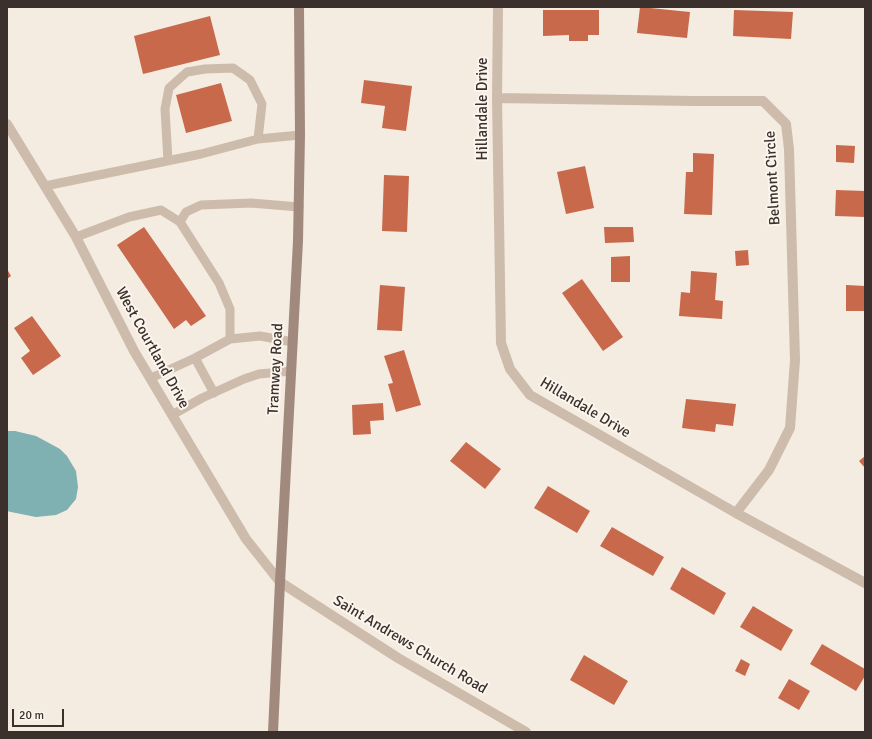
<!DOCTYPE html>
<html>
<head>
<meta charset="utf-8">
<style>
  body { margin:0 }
  #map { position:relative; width:872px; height:739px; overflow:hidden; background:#f4ebe1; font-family:Signika,sans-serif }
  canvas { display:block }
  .frame { position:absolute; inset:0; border:8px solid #3b302b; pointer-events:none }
  .scale { position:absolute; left:12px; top:709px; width:52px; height:18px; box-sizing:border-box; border:2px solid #3b302b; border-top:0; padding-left:5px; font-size:12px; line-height:14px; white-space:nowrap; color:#3b302b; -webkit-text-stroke:3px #fbf5ee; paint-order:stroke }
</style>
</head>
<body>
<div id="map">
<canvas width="872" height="739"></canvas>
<div class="frame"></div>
<div class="scale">20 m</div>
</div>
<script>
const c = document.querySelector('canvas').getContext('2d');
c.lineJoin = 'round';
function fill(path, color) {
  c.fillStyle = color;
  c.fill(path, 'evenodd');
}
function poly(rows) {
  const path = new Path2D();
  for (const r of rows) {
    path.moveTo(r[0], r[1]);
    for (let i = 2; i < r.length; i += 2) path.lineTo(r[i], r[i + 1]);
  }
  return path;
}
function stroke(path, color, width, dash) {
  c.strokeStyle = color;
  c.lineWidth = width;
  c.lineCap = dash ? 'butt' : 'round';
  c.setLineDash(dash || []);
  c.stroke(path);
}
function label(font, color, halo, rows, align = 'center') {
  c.font = font + ' Signika,sans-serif';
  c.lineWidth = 4;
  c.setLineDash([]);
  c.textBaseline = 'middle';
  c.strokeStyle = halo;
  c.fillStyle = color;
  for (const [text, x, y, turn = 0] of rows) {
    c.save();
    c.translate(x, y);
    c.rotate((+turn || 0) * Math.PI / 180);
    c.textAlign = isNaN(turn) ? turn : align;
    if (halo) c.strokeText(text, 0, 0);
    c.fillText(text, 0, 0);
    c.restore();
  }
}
fill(poly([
  [7,431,15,431,36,436,60,449,67,456,76,471,78,487,76,499,67,510,56,515,36,517,11,512,7,511]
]), '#7fb0b2');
fill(poly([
  [640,7,690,12,687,38,637,33],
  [543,10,599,10,599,35,588,35,588,41,569,41,569,35,543,36],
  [734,10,793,12,791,39,733,36],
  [210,16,220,55,143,74,134,36],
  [364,80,412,86,406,131,382,128,385,106,361,103],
  [221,83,232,121,186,133,176,95],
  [836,145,855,146,854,163,836,162],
  [693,153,714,154,712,215,684,214,686,172,693,172],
  [585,166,594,208,566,214,557,172],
  [384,175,409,176,407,232,382,231],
  [836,190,865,191,865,217,835,216],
  [144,227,206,316,191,326,186,320,174,329,117,245],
  [604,227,633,227,634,242,605,243],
  [748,250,749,265,736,266,735,251],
  [630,256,630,282,611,282,611,257],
  [7,269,11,276,7,279],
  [691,271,717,273,715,300,723,301,722,319,679,316,681,292,690,293],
  [582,279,623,337,603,351,562,293],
  [380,285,405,287,402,331,377,330],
  [846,285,865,286,865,311,846,311],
  [32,316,61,356,33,375,21,358,30,351,14,328],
  [404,350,421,405,396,412,388,384,393,383,384,356],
  [686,399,736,404,733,426,716,424,715,432,682,428],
  [383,403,384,420,370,421,371,434,353,435,352,405],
  [466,442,501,469,485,489,450,461],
  [865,456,865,468,859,461],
  [548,486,590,511,577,533,534,508],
  [612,527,664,557,653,576,600,546],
  [682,567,726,593,714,615,670,589],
  [753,606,793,630,781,651,740,627],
  [822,644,865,669,865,676,856,691,810,664],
  [584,655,628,681,614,705,570,680],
  [741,659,750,664,745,676,735,671],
  [789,679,810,691,799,710,778,698]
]), '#c8694b');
stroke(poly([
  [168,161,165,109,169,88,187,72,205,69,233,68,250,80,262,104,258,139],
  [45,186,201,154,258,139,300,135],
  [180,222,186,212,201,205,251,203,299,207],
  [76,237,129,217,161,210,180,222,219,283,230,309,230,339],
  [195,358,214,393],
  [151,378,195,358,230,339,260,336,293,342],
  [172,415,202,398,244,379,259,374,291,371]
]), '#cdbbac', 9);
stroke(poly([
  [498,7,497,98,501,343,510,369,530,395,736,513,865,583],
  [497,98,693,101,763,101,786,124,789,149,795,360,790,428,769,470,736,513],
  [7,124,76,237,134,351,246,539,280,582]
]), '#cdbbac', 10);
stroke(poly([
  [280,582,398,658,526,732]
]), '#cdbbac', 10);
stroke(poly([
  [273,732,280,582,298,241,300,135,299,7]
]), '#a18a7d', 10);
label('15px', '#3b302b', '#fbf5ee', [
  ["Hillandale Drive",483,109,-90],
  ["Belmont Circle",773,178,-93],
  ["West Courtland Drive",152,348,61],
  ["Tramway Road",276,369,-87],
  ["Hillandale Drive",585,408,31],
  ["Saint Andrews Church Road",410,645,31]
]);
</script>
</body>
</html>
